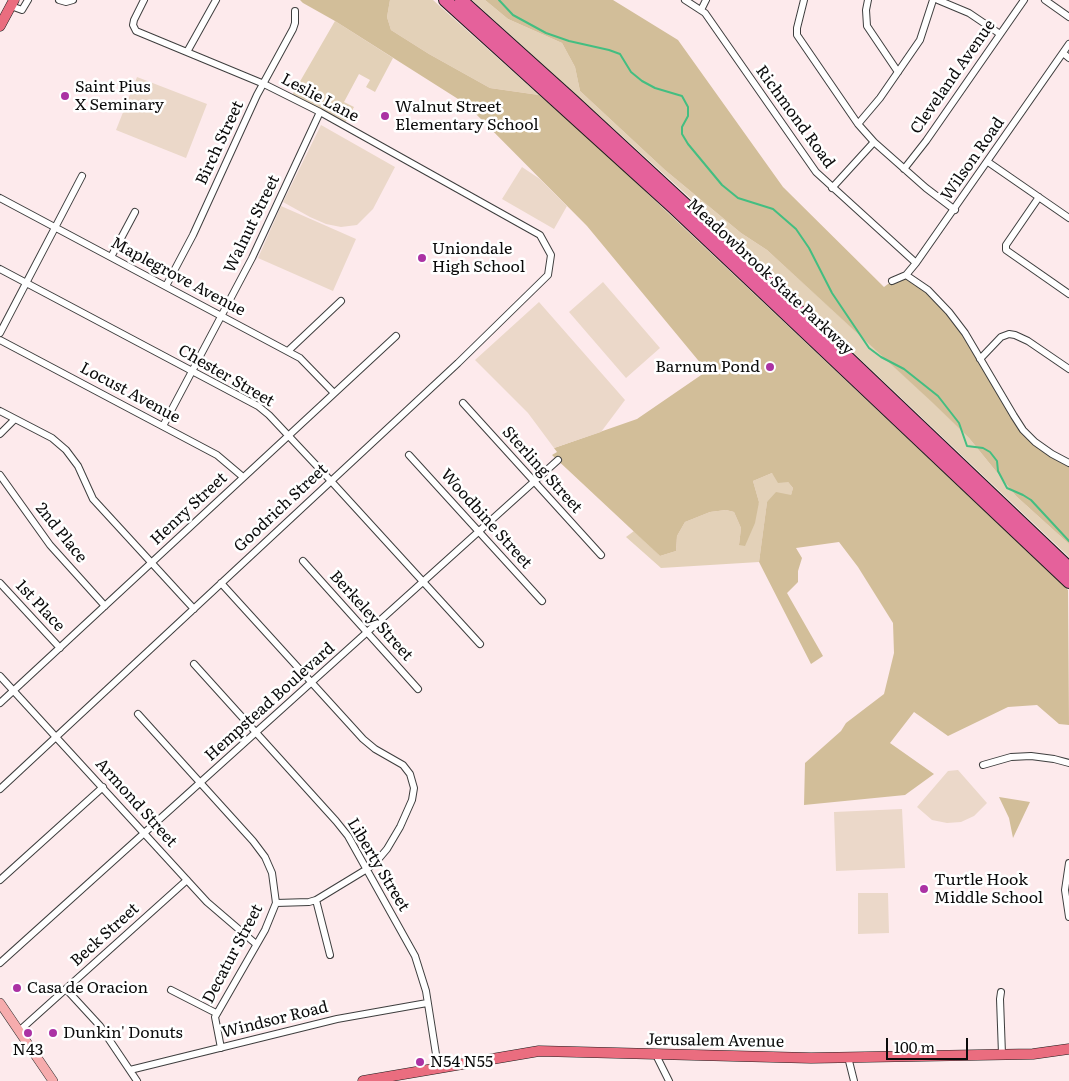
<!DOCTYPE html>
<html>
<head>
<meta charset="utf-8">
<style>
  body { margin:0 }
  #map { position:relative; width:1069px; height:1081px; overflow:hidden; background:#fdeaec; font-family:Literata,serif }
  canvas { display:block }
  .scale { position:absolute; left:886px; top:1038px; width:82px; height:22px; box-sizing:border-box; border:2px solid #0b0b0b; border-top:0; padding-left:6px; font-size:15px; line-height:18px; white-space:nowrap; color:#0b0b0b; -webkit-text-stroke:4px #fff; paint-order:stroke }
</style>
</head>
<body>
<div id="map">
<canvas width="1069" height="1081"></canvas>
<div class="scale">100 m</div>
</div>
<script>
const c = document.querySelector('canvas').getContext('2d');
c.lineJoin = 'round';
function fill(path, color) {
  c.fillStyle = color;
  c.fill(path, 'evenodd');
}
function poly(rows) {
  const path = new Path2D();
  for (const r of rows) {
    path.moveTo(r[0], r[1]);
    for (let i = 2; i < r.length; i += 2) path.lineTo(r[i], r[i + 1]);
  }
  return path;
}
function stroke(path, color, width, dash) {
  c.strokeStyle = color;
  c.lineWidth = width;
  c.lineCap = dash ? 'butt' : 'round';
  c.setLineDash(dash || []);
  c.stroke(path);
}
function label(font, color, halo, rows, align = 'center') {
  c.font = font + ' Literata,serif';
  c.lineWidth = 5;
  c.setLineDash([]);
  c.textBaseline = 'middle';
  c.strokeStyle = halo;
  c.fillStyle = color;
  for (const [text, x, y, turn = 0] of rows) {
    c.save();
    c.translate(x, y);
    c.rotate((+turn || 0) * Math.PI / 180);
    c.textAlign = isNaN(turn) ? turn : align;
    if (halo) c.strokeText(text, 0, 0);
    c.fillText(text, 0, 0);
    c.restore();
  }
}
fill(poly([
  [390,0,433,0,539,95,490,88,429,54,391,30,387,17],
  [472,0,485,0,508,19,562,43,575,67,580,91,665,170,741,233,767,250,934,403,969,438,1016,496,1069,544,1069,557,689,197],
  [335,21,393,58,375,92,366,87,370,80,359,74,344,102,354,107,344,125,291,97],
  [772,473,788,482,793,488,791,495,767,502,759,562,661,568,626,537,634,531,660,556,676,551,677,536,685,522,710,512,726,510,734,512,741,528,739,545,759,502,753,481]
]), '#e3d1b8');
fill(poly([
  [300,0,390,0,387,17,391,30,429,54,490,88,539,95,594,143,1068,590,1069,725,1059,724,1037,705,1008,707,948,736,914,712,890,743,934,774,905,795,804,805,805,763,841,731,846,723,884,694,894,653,893,623,858,567,839,542,796,548,802,558,798,571,798,582,787,593,823,656,811,664,759,562,767,502,776,492,791,495,793,488,788,482,778,483,772,473,753,481,759,502,755,523,745,546,739,545,741,528,734,512,726,510,710,512,685,522,677,536,676,551,660,556,552,455,557,452,554,448,637,419,707,371,587,226,466,104,335,21,303,3],
  [485,0,613,0,678,40,783,187,884,287,892,281,906,275,949,312,1023,430,1069,463,1069,544,1016,496,969,438,933,403,767,250,741,233,665,170,580,91,575,67,562,43,508,19],
  [999,797,1030,802,1013,838,1009,818]
]), '#d2be99');
fill(poly([
  [137,77,207,104,186,158,116,130],
  [321,125,395,167,373,209,357,225,341,227,326,224,310,217,283,202],
  [522,167,540,179,567,206,554,229,502,199],
  [281,206,356,239,333,291,258,258],
  [603,282,660,348,626,378,569,312],
  [539,302,625,400,601,432,554,448,528,413,475,360],
  [958,770,987,803,974,816,961,822,947,823,932,820,917,807,948,771],
  [902,809,905,868,836,871,834,812],
  [858,893,888,893,889,933,858,934]
]), '#ebd8c9');
stroke(poly([
  [499,0,513,15,546,33,569,41,609,50,620,54,631,72,642,81,655,88,682,96,688,107,688,116,682,127,682,134,688,144,722,185,738,198,773,209,796,229,809,248,832,293,869,348,881,357,904,369,938,396,959,423,967,446,983,448,990,452,997,461,998,471,1007,488,1023,495,1031,500,1069,541]
]), '#43be81', 2);
const minor = poly([
  [59,0,66,2,73,0],
  [685,0,705,13,816,172,916,263],
  [804,0,797,28,797,35,858,124,874,142,926,188,955,210],
  [868,0,866,10,867,26,898,72],
  [938,0,969,13,1000,34],
  [1045,0,1069,17],
  [11,6,22,10,28,0],
  [701,10,706,0],
  [187,52,216,0],
  [1063,53,1069,58],
  [858,124,880,98,920,40,933,0],
  [988,162,1069,218],
  [904,169,926,141,1024,0],
  [832,188,874,142],
  [1039,197,1006,245,1006,250,1069,294],
  [0,198,300,358,334,393],
  [111,257,135,212],
  [0,269,258,406,269,415,331,481,480,644],
  [906,275,928,290,949,312,965,333,1014,416,1023,430,1035,442,1052,454,1069,463],
  [892,281,906,275,916,263,1069,44],
  [166,286,193,235,257,95,293,29,295,23,295,11],
  [0,333,82,176],
  [0,340,217,455,243,477],
  [288,351,341,301],
  [980,359,1001,337,1009,334,1015,335,1028,341,1069,369],
  [463,403,601,555],
  [0,411,52,438,66,450,78,466,93,499,194,609],
  [163,426,252,258,320,112],
  [0,434,15,419],
  [409,455,542,601],
  [0,475,50,545,105,606],
  [303,561,418,689],
  [0,583,60,648],
  [221,583,363,739,375,749,403,765,410,774,414,788,412,800,400,827,387,849,376,862,367,869,316,900,309,902,276,903],
  [194,664,336,821,348,836,415,956,426,991,438,1067],
  [0,676,207,902,256,944],
  [0,703,396,336],
  [138,714,253,841,265,857,272,873,276,903,265,930,215,1017,221,1048],
  [983,765,1011,757,1031,756,1054,759,1069,763],
  [0,789,458,363,548,275,551,255,540,235,320,112,264,84,136,31,133,25,134,20,144,0],
  [1069,863,1065,890,1069,917],
  [0,880,103,787],
  [316,900,330,955],
  [0,963,558,460],
  [66,989,100,1026,137,1081],
  [171,990,216,1013],
  [1001,992,1000,999,1002,1054],
  [19,1031,187,880],
  [656,1055,669,1081],
  [848,1057,854,1081],
  [130,1070,337,1019,427,1003]
]);
const secondary = poly([
  [0,1003,53,1081]
]);
const primary = poly([
  [0,26,14,0],
  [363,1081,539,1051,811,1058,1033,1054,1069,1049]
]);
const motorway = poly([
  [445,0,673,207,1069,582],
  [461,0,572,100,744,259,1069,568]
]);
stroke(minor, '#3e3e3e', 8);
stroke(secondary, '#2d2d2d', 10);
stroke(primary, '#1c1c1c', 11);
stroke(motorway, '#1c1c1c', 14);
stroke(minor, '#fff', 6);
stroke(secondary, '#f6acad', 9);
stroke(primary, '#ea6d7f', 10);
stroke(motorway, '#e5619b', 12);
for (const [x, y, r, color] of [
  [65,96,5,"#ab32a4"],
  [385,116,5,"#ab32a4"],
  [422,258,5,"#ab32a4"],
  [770,367,5,"#ab32a4"],
  [924,889,5,"#ab32a4"],
  [17,988,5,"#ab32a4"],
  [28,1033,5,"#ab32a4"],
  [53,1033,5,"#ab32a4"],
  [420,1062,5,"#ab32a4"]
]) {
  const dot = new Path2D();
  dot.arc(x, y, r, 0, 2 * Math.PI);
  c.fillStyle = color;
  c.fill(dot);
  stroke(dot, '#fff', 2);
}
label('16px', '#0b0b0b', '#fff', [
  ["Cleveland Avenue",953,77,-55],
  ["Leslie Lane",320,98,28],
  ["Richmond Road",795,117,54],
  ["Birch Street",220,143,-65],
  ["Wilson Road",973,159,-55],
  ["Walnut Street",252,224,-64],
  ["Maplegrove Avenue",178,277,28],
  ["Meadowbrook State Parkway",770,277,43],
  ["Chester Street",226,376,30],
  ["Locust Avenue",130,393,28],
  ["Sterling Street",542,470,48],
  ["Goodrich Street",281,508,-43],
  ["Henry Street",189,509,-43],
  ["Woodbine Street",486,519,48],
  ["2nd Place",61,533,51],
  ["1st Place",40,606,47],
  ["Berkeley Street",371,616,48],
  ["Hempstead Boulevard",270,702,-42],
  ["Armond Street",136,803,48],
  ["Liberty Street",378,865,59],
  ["Beck Street",105,935,-42],
  ["Decatur Street",233,954,-62],
  ["Windsor Road",275,1020,-14],
  ["Jerusalem Avenue",715,1041,1]
]);
label('16px', '#0b0b0b', '#fff', [
  ["Saint Pius",75,87],
  ["X Seminary",75,105],
  ["Walnut Street",395,107],
  ["Elementary School",395,125],
  ["Uniondale",432,249],
  ["High School",432,267],
  ["Barnum Pond",760,367,"right"],
  ["Turtle Hook",934,880],
  ["Middle School",934,898],
  ["Casa de Oracion",27,988],
  ["Dunkin' Donuts",63,1033],
  ["N43",28,1050,"center"],
  ["N54 N55",430,1062]
], 'left');
</script>
</body>
</html>
